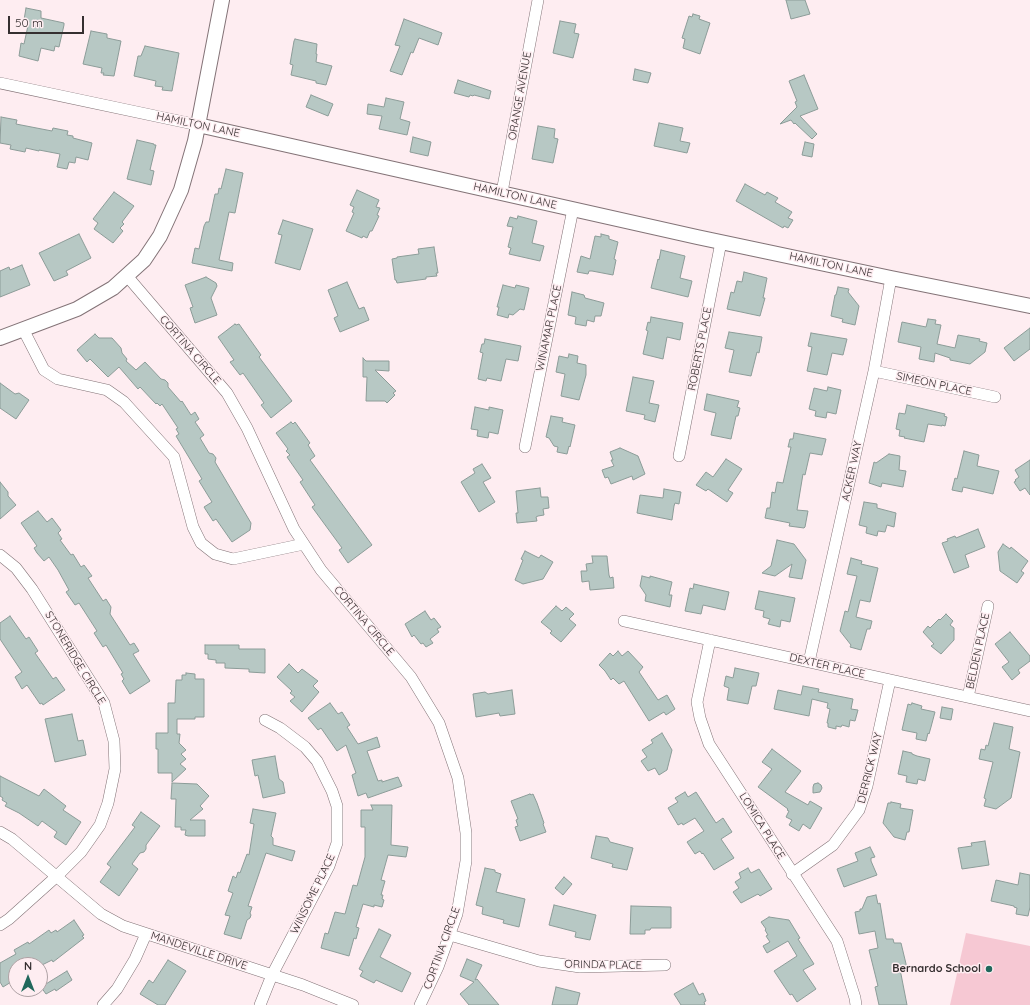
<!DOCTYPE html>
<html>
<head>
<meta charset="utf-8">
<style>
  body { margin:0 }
  #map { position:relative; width:1030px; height:1005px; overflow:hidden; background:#feedf1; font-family:Quicksand,sans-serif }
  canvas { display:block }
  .north { position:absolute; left:8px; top:957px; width:40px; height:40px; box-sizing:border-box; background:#feedf1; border:1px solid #aea1a4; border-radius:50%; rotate:0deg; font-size:11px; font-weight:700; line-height:16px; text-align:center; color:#352f30 }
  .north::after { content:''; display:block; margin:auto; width:14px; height:18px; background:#21685c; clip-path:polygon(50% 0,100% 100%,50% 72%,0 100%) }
  .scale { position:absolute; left:8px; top:16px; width:76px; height:18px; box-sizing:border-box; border:2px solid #352f30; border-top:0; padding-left:5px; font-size:12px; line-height:14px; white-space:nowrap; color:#352f30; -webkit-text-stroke:3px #feedf1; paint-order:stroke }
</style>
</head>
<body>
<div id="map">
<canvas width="1030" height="1005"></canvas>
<div class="north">N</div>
<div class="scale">50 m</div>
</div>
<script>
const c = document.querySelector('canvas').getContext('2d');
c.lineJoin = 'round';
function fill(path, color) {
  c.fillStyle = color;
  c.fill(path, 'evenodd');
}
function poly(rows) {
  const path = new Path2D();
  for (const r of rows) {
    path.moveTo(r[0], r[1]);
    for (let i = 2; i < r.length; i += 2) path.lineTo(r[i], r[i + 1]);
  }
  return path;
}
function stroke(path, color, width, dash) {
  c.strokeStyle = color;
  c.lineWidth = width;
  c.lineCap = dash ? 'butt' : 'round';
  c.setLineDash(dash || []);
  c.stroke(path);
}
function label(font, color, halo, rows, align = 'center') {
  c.font = font + ' Quicksand,sans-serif';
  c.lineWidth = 3;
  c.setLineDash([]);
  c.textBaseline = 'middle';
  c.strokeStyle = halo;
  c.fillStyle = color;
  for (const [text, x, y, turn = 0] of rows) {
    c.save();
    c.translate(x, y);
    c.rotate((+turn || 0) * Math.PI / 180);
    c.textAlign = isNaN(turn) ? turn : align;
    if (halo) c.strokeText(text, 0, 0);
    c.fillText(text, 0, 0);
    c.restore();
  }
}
fill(poly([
  [966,933,1030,946,1030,1005,950,1005]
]), '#f6c8d3');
const building = poly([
  [786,0,805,0,810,14,791,19,786,0],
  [26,8,41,11,41,18,64,23,64,25,59,47,55,46,54,51,41,48,38,61,19,56,21,43,24,44,29,21,24,20,26,8],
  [693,14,700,16,699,19,710,23,700,54,683,48,685,39,682,38,689,16,692,17,693,14],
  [404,19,442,33,438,45,419,38,413,53,411,52,402,75,390,71,400,46,395,45,404,19],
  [560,21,576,24,574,33,579,34,573,58,553,53,560,21],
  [91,31,107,34,107,38,121,41,114,76,103,75,104,73,101,73,102,68,83,64,91,31],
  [295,39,317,44,316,54,317,54,316,62,332,66,326,85,316,83,316,81,291,75,293,65,290,64,294,41,295,39],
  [145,46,179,53,172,91,162,90,163,87,155,86,156,81,134,76,138,56,141,56,145,46],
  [635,69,651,73,648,83,633,80,635,69],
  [804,75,818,109,800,116,817,134,812,139,795,123,794,124,791,120,780,124,797,107,795,102,797,101,789,81,804,75],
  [458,80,491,91,489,99,474,95,473,96,470,95,469,97,454,93,458,80],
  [311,95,333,104,328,116,306,107,311,95],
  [386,98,404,102,400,119,410,122,407,135,379,129,382,116,367,114,368,104,384,107,386,98],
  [1,117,17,120,16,124,52,131,53,128,68,131,67,135,73,136,73,138,92,143,88,160,76,157,75,163,69,162,67,169,57,167,60,154,39,150,39,151,26,148,25,152,10,149,11,145,0,143,1,117],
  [659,123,683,128,680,141,690,143,687,153,654,146,659,123],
  [538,126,555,129,554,138,558,139,553,163,532,159,538,126],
  [413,137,431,142,428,156,410,152,413,137],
  [137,140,154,144,154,145,156,145,150,170,154,171,151,185,127,179,137,140],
  [805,142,814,144,812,157,802,155,805,142],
  [226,169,243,173,235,213,229,212,219,260,233,263,232,271,192,263,195,248,199,249,204,226,206,222,209,222,215,194,218,194,219,188,221,189,226,169],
  [745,184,765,195,767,192,778,198,775,202,792,212,788,218,793,220,788,228,784,226,783,228,736,201,745,184],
  [357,190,379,200,376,207,380,208,377,215,379,216,372,231,370,231,367,238,363,236,362,238,346,231,354,213,352,212,354,207,350,205,357,190],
  [114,192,134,206,122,222,124,224,120,228,123,231,113,243,94,229,98,223,93,219,114,192],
  [518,216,537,221,532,243,544,246,540,261,509,254,511,248,508,247,513,227,507,226,510,217,517,219,518,216],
  [283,220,313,229,300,270,275,263,282,235,278,234,283,220],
  [79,234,91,258,66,271,68,275,54,281,39,253,79,234],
  [601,234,609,236,609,239,618,242,614,259,616,260,613,275,592,271,589,271,588,274,577,272,581,256,590,259,595,236,601,237,601,234],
  [434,247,438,273,436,273,437,276,426,277,426,279,397,283,396,280,395,280,392,259,397,258,397,257,419,254,418,249,434,247],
  [661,250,685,256,680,278,692,281,688,297,651,288,658,259,659,260,661,250],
  [22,265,30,285,0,297,0,271,9,267,10,270,22,265],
  [744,272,767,278,763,298,765,298,760,316,727,309,731,292,734,293,737,281,742,282,744,272],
  [206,277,216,283,217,286,211,298,217,315,195,323,190,308,193,307,185,285,206,277],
  [347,282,359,309,364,307,369,320,340,332,334,318,338,316,328,290,347,282],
  [503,285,515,288,516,285,529,288,524,310,520,309,513,315,509,314,508,318,497,315,499,307,497,307,503,285],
  [838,287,849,289,848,292,859,306,855,325,842,322,843,319,831,316,835,295,836,295,838,287],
  [572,292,584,295,585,298,604,303,601,316,595,316,594,322,587,320,586,326,575,324,576,317,568,315,572,292],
  [651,317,683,323,680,340,667,337,663,359,643,354,648,331,646,330,648,322,650,323,651,317],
  [928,319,936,320,935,324,941,325,937,344,955,348,958,335,980,339,979,341,987,343,985,352,970,364,950,360,950,358,935,353,934,362,919,359,921,347,898,342,902,322,926,327,928,319],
  [235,324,236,325,239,324,261,355,259,357,292,401,271,418,261,405,264,403,243,373,240,375,230,362,234,360,218,337,235,324],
  [1030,328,1030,349,1014,361,1004,348,1030,328],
  [729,332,762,337,759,353,757,352,751,376,729,372,734,350,725,348,729,332],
  [811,333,847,339,843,355,832,353,827,375,807,371,812,347,808,346,811,333],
  [95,334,99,338,112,338,121,348,122,353,127,359,126,361,136,370,145,362,161,379,165,380,168,383,168,387,181,402,182,401,191,415,195,412,199,419,195,422,204,435,200,438,209,453,213,454,216,458,215,462,251,523,250,530,232,542,216,519,213,521,204,507,212,502,199,481,202,479,176,436,179,434,176,429,178,428,162,404,160,406,157,403,156,404,140,387,138,389,119,367,108,377,90,359,87,362,77,350,95,334],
  [485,339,521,346,518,361,506,359,501,381,487,378,486,381,478,379,483,353,480,352,482,344,484,344,485,339],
  [569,354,578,356,577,363,586,365,586,375,579,400,561,396,565,374,556,372,559,356,568,358,569,354],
  [363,358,366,361,389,361,389,371,375,370,396,391,393,393,395,395,387,403,385,401,366,401,367,377,363,377,363,358],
  [633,377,654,381,649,403,659,405,655,422,644,419,645,415,626,411,633,377],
  [0,383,15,394,19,393,29,400,16,419,0,408,0,383],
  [828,387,841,390,836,414,827,412,826,418,815,416,816,411,809,409,814,388,827,391,828,387],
  [707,394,739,401,737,407,740,408,738,416,736,416,731,439,711,435,716,413,704,410,707,394],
  [907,405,945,414,944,416,947,417,945,426,942,425,942,426,928,424,924,442,904,438,905,437,899,436,900,430,896,429,899,413,905,414,907,405],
  [475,407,489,410,489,407,503,410,498,434,489,432,488,438,477,436,478,430,471,429,475,407],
  [551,416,563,418,562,422,575,425,570,447,569,446,567,454,557,452,558,447,554,446,549,438,546,437,551,416],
  [291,422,293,424,295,422,310,443,308,445,315,456,310,460,372,545,348,563,339,550,342,548,312,507,315,505,300,482,303,480,287,457,290,455,286,451,288,449,276,433,291,422],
  [794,433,826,439,822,455,810,453,805,475,803,474,797,510,808,511,805,527,804,528,789,526,790,523,765,518,767,508,770,508,772,492,775,493,777,482,783,483,791,447,788,447,790,439,793,439,794,433],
  [620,448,638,456,645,474,633,480,632,476,611,484,608,477,605,478,602,470,614,466,611,460,613,460,610,452,620,448],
  [964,451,979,455,977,466,999,471,993,494,963,487,962,492,952,490,955,478,957,479,964,451],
  [889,454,900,456,899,470,906,471,903,487,882,483,881,487,869,483,874,462,876,463,889,454],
  [726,459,742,469,728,490,733,493,727,502,708,489,706,491,696,485,706,472,713,477,726,459],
  [1030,460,1030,495,1025,488,1020,491,1014,482,1016,481,1015,480,1019,477,1015,470,1030,460],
  [482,464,491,478,483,482,495,502,479,512,461,482,472,475,475,473,473,469,482,464],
  [0,482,8,492,8,496,16,505,0,519,0,482],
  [540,488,541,497,548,497,549,508,543,509,544,515,538,516,536,517,537,521,517,523,516,513,518,513,516,491,540,488],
  [664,489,681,492,679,504,675,503,674,506,672,520,637,513,640,495,663,498,664,489],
  [864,502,877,504,877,508,896,513,894,527,887,525,885,532,878,531,877,536,866,533,867,527,859,525,864,502],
  [38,511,47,522,52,518,61,530,58,533,62,539,60,540,71,555,73,554,81,567,84,565,92,576,88,578,103,601,106,599,111,607,110,614,130,645,134,643,139,651,133,654,150,681,130,694,122,681,124,679,121,674,123,673,106,645,103,647,94,633,97,631,79,603,75,605,66,592,69,590,58,570,49,557,44,561,37,553,34,548,37,546,21,523,38,511],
  [978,529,985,547,965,555,969,567,954,573,942,543,948,541,947,539,955,536,956,538,978,529],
  [777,540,794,544,806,560,802,579,789,577,792,564,775,576,762,573,771,566,777,540],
  [1003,544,1010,549,1011,547,1028,561,1021,571,1024,573,1017,583,1000,571,998,552,1003,544],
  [525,551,539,558,541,555,553,562,543,579,523,584,515,580,523,560,521,559,525,551],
  [592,556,607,556,609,575,610,578,613,577,614,588,590,590,589,581,582,582,581,571,587,571,586,564,593,563,592,556],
  [851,558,862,561,861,564,878,568,870,602,860,600,856,617,872,621,870,629,867,629,861,650,850,647,851,645,840,631,845,611,848,612,857,576,847,574,851,558],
  [642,576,650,578,650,576,672,582,669,595,672,595,670,607,645,601,646,595,640,586,642,576],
  [694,584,729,592,725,610,703,605,701,614,685,611,690,588,693,589,694,584],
  [759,591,795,598,790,622,781,620,780,627,768,624,770,619,763,617,764,611,755,609,759,591],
  [556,606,562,611,566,607,574,614,569,619,576,625,561,642,550,633,552,631,541,622,556,606],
  [425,611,431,620,434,618,441,627,437,629,439,632,430,639,433,643,426,647,423,643,421,644,414,635,412,637,405,624,425,611],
  [946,614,953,621,950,625,954,628,954,640,941,654,931,646,934,644,923,632,928,626,930,628,939,619,940,620,946,614],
  [10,616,26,639,29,637,38,651,35,653,53,679,56,677,65,690,43,705,42,703,40,704,27,685,22,689,15,677,22,672,0,639,0,623,10,616],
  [1010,632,1030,656,1030,661,1018,670,1020,673,1012,680,1002,667,1009,662,995,644,1010,632],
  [205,645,239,645,239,649,265,649,265,673,249,672,249,669,225,668,225,663,216,663,216,660,208,659,208,654,205,654,205,645],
  [618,651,622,656,628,651,643,667,639,672,658,700,667,695,675,709,666,715,664,712,649,721,624,681,619,684,613,678,611,680,605,671,599,665,610,653,613,656,618,651],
  [289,664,298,673,302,669,318,681,313,686,319,692,302,712,290,701,295,697,290,693,292,691,277,677,289,664],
  [735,668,759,673,756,686,752,686,748,704,727,700,729,688,724,686,726,676,733,678,735,668],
  [186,673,195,674,195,679,204,679,204,717,195,717,195,719,177,719,177,734,180,734,179,743,186,750,181,754,186,759,180,764,186,769,172,782,172,773,158,773,158,749,156,749,156,733,168,733,168,703,175,703,176,680,182,680,182,675,186,675,186,673],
  [803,686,819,689,818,692,853,699,851,709,858,710,855,721,850,720,849,727,842,725,841,727,836,726,836,729,828,727,828,723,827,723,830,709,827,708,828,703,812,699,809,716,774,709,778,690,801,695,803,686],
  [512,690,515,714,500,716,499,713,476,717,473,694,485,692,488,694,512,690],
  [330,703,338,714,342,712,350,725,347,727,358,744,377,737,380,747,367,751,378,781,382,780,382,782,398,777,402,786,368,798,366,793,358,796,352,775,356,773,346,745,337,751,321,728,318,730,308,718,330,703],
  [912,703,922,706,921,709,935,712,931,727,929,734,928,733,926,741,916,739,917,733,902,730,908,704,911,705,912,703],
  [942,707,953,709,951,720,940,718,942,707],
  [72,714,78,741,83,740,86,755,55,762,45,719,72,714],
  [994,723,1013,727,1009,749,1020,752,1011,798,996,809,984,806,986,799,984,798,993,762,979,759,981,749,985,750,986,745,988,746,994,723],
  [662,733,672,750,667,770,659,775,655,768,648,771,641,761,647,757,642,750,653,743,651,740,662,733],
  [772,749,801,771,785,792,808,805,810,801,822,808,810,829,803,824,799,831,789,825,792,820,786,817,789,811,787,810,788,809,758,787,772,769,762,762,772,749],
  [903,751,912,753,912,754,917,756,930,759,925,781,918,779,917,784,906,782,907,776,898,774,903,751],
  [275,756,279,779,283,782,285,793,263,798,258,775,255,776,252,760,275,756],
  [0,776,39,796,44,789,66,806,63,810,81,822,66,845,54,837,57,832,42,821,38,826,19,813,5,806,7,803,2,800,3,798,0,796,0,776],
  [172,783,197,784,209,796,200,806,203,809,190,820,205,820,205,836,188,836,185,835,186,830,181,830,181,827,175,827,176,799,171,799,172,783],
  [818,783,821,785,822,788,820,792,813,793,813,787,814,784,818,783],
  [685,792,688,797,696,792,716,823,723,818,732,832,721,839,734,858,714,870,703,853,702,854,700,851,695,854,687,842,704,831,695,818,683,825,682,823,678,825,668,808,678,802,675,798,685,792],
  [530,794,531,795,533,794,537,803,544,823,543,824,546,832,520,841,515,827,518,826,516,820,518,819,511,801,530,794],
  [891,802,901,804,900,808,913,810,909,832,907,832,905,840,894,837,883,823,888,803,891,803,891,802],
  [371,805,392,805,391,845,408,847,406,857,388,855,381,880,385,881,381,895,383,895,382,899,384,900,382,907,374,905,374,907,363,904,356,927,359,928,356,939,354,938,349,956,321,948,325,933,328,934,335,912,345,914,353,885,357,886,365,857,365,827,361,827,361,810,373,810,371,805],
  [253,809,276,813,271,836,273,838,273,845,295,851,292,861,266,853,248,906,252,907,250,913,251,915,250,918,247,920,241,939,224,934,230,916,225,915,233,893,228,891,233,876,236,878,238,872,240,873,247,854,249,855,254,824,250,823,253,809],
  [141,812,160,826,146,845,146,849,144,852,140,853,132,864,138,869,119,896,100,882,111,867,107,864,135,827,132,825,141,812],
  [596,836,608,838,610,842,633,848,627,870,612,867,613,864,591,858,596,836],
  [985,841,989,865,962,869,958,848,972,846,971,843,985,841],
  [870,847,875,857,871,858,871,861,877,875,844,887,837,869,858,861,855,853,870,847],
  [485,868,495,870,495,872,501,874,496,892,525,899,519,927,503,923,504,920,482,914,483,907,476,905,485,868],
  [748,868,751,873,759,869,772,889,760,896,758,894,741,903,733,892,739,888,735,882,741,878,739,873,748,868],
  [1020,873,1030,875,1030,907,1028,916,1016,914,1017,908,1014,907,1014,906,991,901,996,880,1018,885,1020,873],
  [564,877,572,884,563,895,555,888,564,877],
  [876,895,878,904,880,903,886,939,893,939,894,943,901,943,907,968,900,969,907,1005,879,1005,875,987,878,986,869,950,878,948,875,931,859,934,855,912,860,911,860,909,862,909,867,897,876,895],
  [554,905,596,915,590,940,575,937,576,932,549,925,554,905],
  [631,906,671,907,671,928,651,928,650,930,645,930,645,934,630,934,631,906],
  [769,917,789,920,800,938,798,939,814,964,803,970,816,989,797,1002,792,994,790,995,774,971,797,956,788,941,767,953,763,946,770,942,766,936,768,935,765,930,766,929,761,922,769,917],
  [74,920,84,935,82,936,84,938,53,962,52,960,42,965,16,965,16,979,3,987,0,982,0,963,16,954,14,950,28,942,29,944,49,930,51,933,56,930,57,932,74,920],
  [379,929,391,935,380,957,411,973,402,992,376,980,374,983,360,976,363,971,359,969,379,929],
  [467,959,482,965,475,980,477,979,499,1005,469,1005,460,994,474,982,460,976,467,959],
  [168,960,186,971,165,1005,158,1005,140,994,149,980,153,983,168,960],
  [67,971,72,980,56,991,55,989,46,994,41,987,67,971],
  [693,983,699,995,703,993,706,1001,704,1002,705,1005,681,1005,674,994,693,983],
  [556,987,580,993,577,1005,552,1005,556,987]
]);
fill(building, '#b7c8c4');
stroke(building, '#8c9c98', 1);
const minor = poly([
  [0,83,198,125],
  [502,192,538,0],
  [127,276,227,393,247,428,294,529,321,570,411,677,439,723,458,778,466,833,466,861,457,914,438,967,420,1005],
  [23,329,44,370,58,379,107,390,124,402,174,457,193,527,201,543,215,554,233,559,304,544],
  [874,371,995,397],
  [525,447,573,209],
  [679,456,721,242],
  [0,555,16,568,32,589,104,703,114,741,115,769,108,803,100,825,81,852,57,876,9,919,0,925],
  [624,621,1030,711],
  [710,640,697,702,700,718,709,744,837,941,855,998,856,1005],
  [809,662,874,371,891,278],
  [968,697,988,606],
  [0,832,12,839,101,914,123,926,303,985,353,1005],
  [792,874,833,845,859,810,867,786,890,680],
  [450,935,539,961,580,967,665,965],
  [103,1005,117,989,135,959,146,934],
  [260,1005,272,975,329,866,337,843,337,806,332,791,317,761,305,747,280,728,265,720]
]);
const tertiary = poly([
  [198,125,697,237,891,278,1030,306],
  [0,338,77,309,113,288,144,260,160,236,181,190,195,141,222,0]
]);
stroke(minor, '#837377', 12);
stroke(tertiary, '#837377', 16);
stroke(minor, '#fff', 11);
stroke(tertiary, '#fff', 14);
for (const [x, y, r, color] of [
  [989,969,4,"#21685c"]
]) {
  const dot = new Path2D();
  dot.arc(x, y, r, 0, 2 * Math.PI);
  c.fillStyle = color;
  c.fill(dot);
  stroke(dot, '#feedf1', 1.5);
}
label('11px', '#352f30', '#feedf1', [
  ["ORANGE AVENUE",520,96,-80],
  ["HAMILTON LANE",198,125,12],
  ["HAMILTON LANE",515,196,13],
  ["HAMILTON LANE",831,265,12],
  ["WINAMAR PLACE",549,328,-78],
  ["ROBERTS PLACE",700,349,-79],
  ["CORTINA CIRCLE",190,350,49],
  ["SIMEON PLACE",934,384,12],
  ["ACKER WAY",852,471,-78],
  ["CORTINA CIRCLE",364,621,50],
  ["BELDEN PLACE",978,651,-78],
  ["STONERIDGE CIRCLE",75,658,59],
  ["DEXTER PLACE",827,666,13],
  ["DERRICK WAY",870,768,-76],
  ["LOMICA PLACE",762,826,58],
  ["WINSOME PLACE",313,894,-64],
  ["CORTINA CIRCLE",442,948,-70],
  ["MANDEVILLE DRIVE",199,951,18],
  ["ORINDA PLACE",603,965,1]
]);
label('bold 11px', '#352f30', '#feedf1', [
  ["Bernardo School",981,969]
], 'right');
</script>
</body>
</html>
